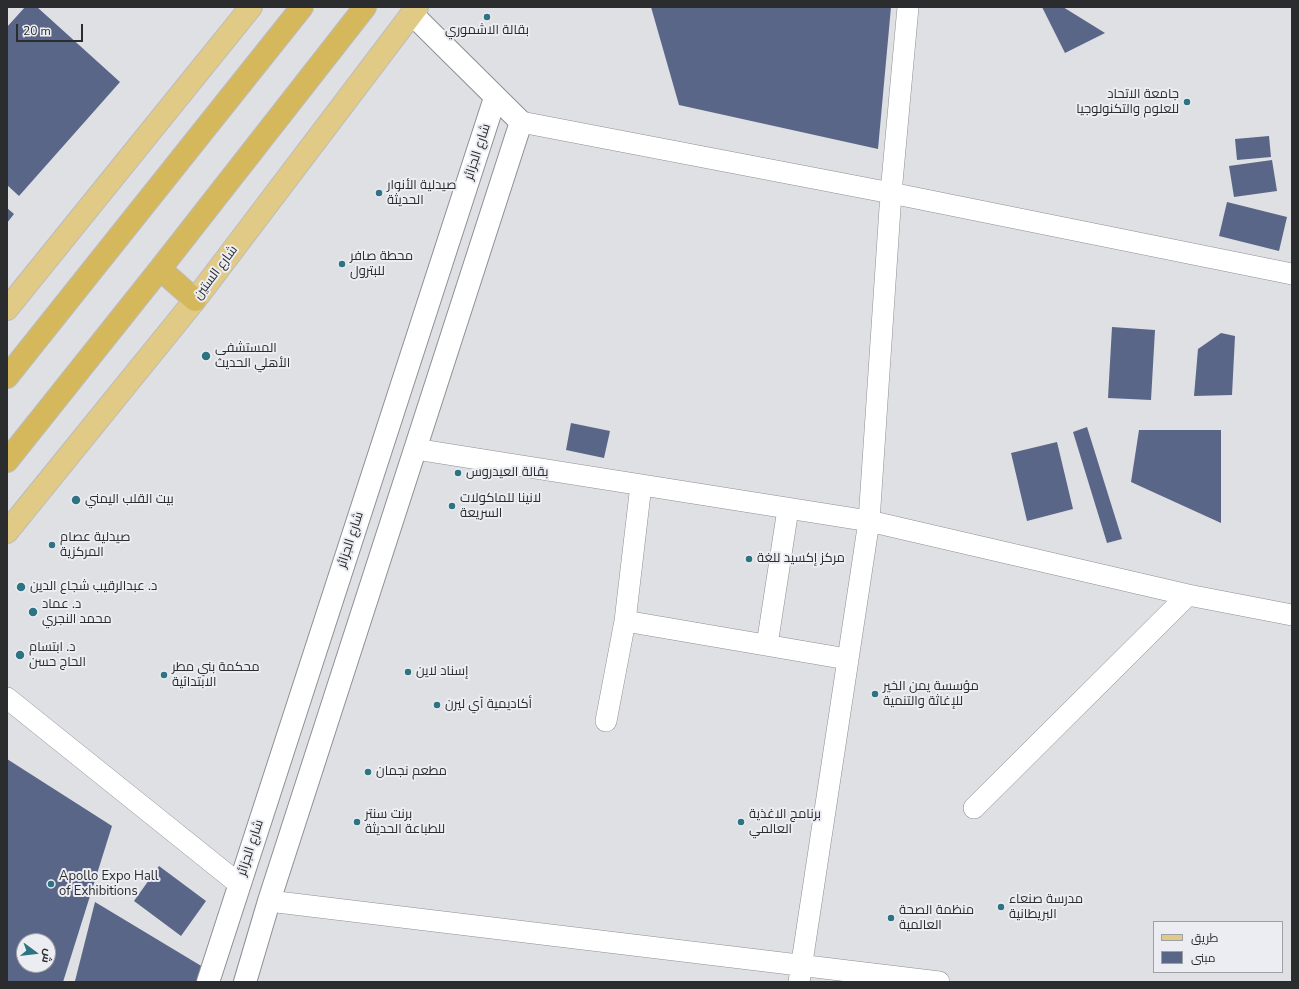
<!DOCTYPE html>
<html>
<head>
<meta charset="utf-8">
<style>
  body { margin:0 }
  #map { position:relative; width:1299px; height:989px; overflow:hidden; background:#dee0e4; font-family:"Nunito Sans",Cairo,sans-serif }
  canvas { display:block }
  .frame { position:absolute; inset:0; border:8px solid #2b2c2d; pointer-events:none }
  .legend { position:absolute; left:1153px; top:921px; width:130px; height:52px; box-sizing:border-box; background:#ebedf2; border:1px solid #9ea0a3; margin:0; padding:5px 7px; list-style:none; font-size:12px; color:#2b2c2d }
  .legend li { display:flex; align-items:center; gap:8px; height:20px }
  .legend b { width:20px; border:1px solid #9ea0a3 }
  .north { position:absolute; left:16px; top:933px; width:40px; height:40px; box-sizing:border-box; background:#ebedf2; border:1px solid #9ea0a3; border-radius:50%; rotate:105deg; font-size:11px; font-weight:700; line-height:16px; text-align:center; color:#2b2c2d }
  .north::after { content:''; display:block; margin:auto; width:14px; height:18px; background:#2e7382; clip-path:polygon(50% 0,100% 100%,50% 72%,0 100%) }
  .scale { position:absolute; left:16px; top:24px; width:67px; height:18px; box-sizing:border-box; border:2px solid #2b2c2d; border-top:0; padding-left:5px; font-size:12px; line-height:14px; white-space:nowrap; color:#2b2c2d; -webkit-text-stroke:3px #ebedf2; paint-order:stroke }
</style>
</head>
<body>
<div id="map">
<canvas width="1299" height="989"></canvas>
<div class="frame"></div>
<ul class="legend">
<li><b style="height:5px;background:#e0ca85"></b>طريق</li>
<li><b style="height:11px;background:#596688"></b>مبنى</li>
</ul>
<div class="north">ش</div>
<div class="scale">20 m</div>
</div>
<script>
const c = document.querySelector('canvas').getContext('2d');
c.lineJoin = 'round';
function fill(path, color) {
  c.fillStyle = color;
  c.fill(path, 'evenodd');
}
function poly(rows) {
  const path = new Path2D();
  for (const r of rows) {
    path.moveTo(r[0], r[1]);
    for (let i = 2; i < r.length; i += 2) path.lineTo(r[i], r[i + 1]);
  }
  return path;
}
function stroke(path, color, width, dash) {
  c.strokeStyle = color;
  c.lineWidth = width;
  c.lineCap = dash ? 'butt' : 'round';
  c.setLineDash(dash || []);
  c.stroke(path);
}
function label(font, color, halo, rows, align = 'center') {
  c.font = font + ' "Nunito Sans",Cairo,sans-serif';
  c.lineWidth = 4;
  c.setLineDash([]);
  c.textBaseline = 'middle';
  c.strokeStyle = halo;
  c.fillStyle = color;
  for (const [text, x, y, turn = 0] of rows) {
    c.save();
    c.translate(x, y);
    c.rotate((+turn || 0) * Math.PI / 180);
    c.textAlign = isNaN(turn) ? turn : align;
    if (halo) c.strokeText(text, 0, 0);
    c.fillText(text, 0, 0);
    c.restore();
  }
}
fill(poly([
  [25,7,37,7,120,82,19,196,7,185,7,27],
  [651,7,891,7,878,149,679,105],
  [1042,7,1063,7,1105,33,1065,53],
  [1269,136,1271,157,1237,160,1235,139],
  [1272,160,1277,191,1234,197,1229,166],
  [1227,202,1287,217,1279,251,1219,236],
  [7,208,14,214,7,223],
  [1112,327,1155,330,1151,400,1108,398],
  [1221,333,1235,336,1232,395,1194,396,1198,349],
  [571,423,610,431,604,458,566,450],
  [1087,427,1122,539,1107,543,1073,432],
  [1139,430,1221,430,1221,523,1131,482],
  [1057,442,1073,509,1027,521,1011,453],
  [7,759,112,826,63,982,7,982],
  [24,941,48,941,48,965,24,965],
  [159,866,206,901,181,936,134,901],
  [95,902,203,967,197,982,79,982,75,981]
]), '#596688');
const minor = poly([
  [521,122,891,193,1292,274],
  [415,449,869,521,1188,595,1292,615],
  [625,621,847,659],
  [767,645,788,509],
  [7,698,239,884],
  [606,721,625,621,641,485],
  [974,808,1188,595],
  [269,901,939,982],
  [799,982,869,521,891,193,908,7]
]);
const secondary = poly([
  [208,982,495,98],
  [245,982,269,901,521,122,412,14]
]);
const primary = poly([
  [7,309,251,7],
  [7,532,195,300,417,7]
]);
const trunk = poly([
  [160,269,195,300],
  [7,377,302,7],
  [7,461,160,269,365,7]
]);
stroke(minor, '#8e8f94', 22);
stroke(secondary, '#8e8f94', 24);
stroke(primary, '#bbbbbc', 24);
stroke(trunk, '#bbbbbc', 24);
stroke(minor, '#fff', 21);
stroke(secondary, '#fff', 22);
stroke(primary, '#e0ca85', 22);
stroke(trunk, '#d6b85c', 22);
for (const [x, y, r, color] of [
  [487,17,4,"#2e7382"],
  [1187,102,4,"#2e7382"],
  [379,193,4,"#2e7382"],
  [342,264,4,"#2e7382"],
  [206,356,5,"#2e7382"],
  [458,473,4,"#2e7382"],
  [76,500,5,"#2e7382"],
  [452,506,4,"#2e7382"],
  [52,545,4,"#2e7382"],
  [749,559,4,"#2e7382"],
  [21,587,5,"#2e7382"],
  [33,612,5,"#2e7382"],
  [20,655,5,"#2e7382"],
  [408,672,4,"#2e7382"],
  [164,675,4,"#2e7382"],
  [875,694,4,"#2e7382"],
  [437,705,4,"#2e7382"],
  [368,772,4,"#2e7382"],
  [357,822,4,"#2e7382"],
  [741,822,4,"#2e7382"],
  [51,884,4,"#2e7382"],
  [1001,907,4,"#2e7382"],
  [891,918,4,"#2e7382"]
]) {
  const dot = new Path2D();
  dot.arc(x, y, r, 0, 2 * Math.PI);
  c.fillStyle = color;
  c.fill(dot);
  stroke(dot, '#ebedf2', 1.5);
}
label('13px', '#2b2c2d', '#ebedf2', [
  ["بقالة الاشموري",487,31,"center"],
  ["جامعة الاتحاد",1179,95,"right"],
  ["للعلوم والتكنولوجيا",1179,110,"right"],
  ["صيدلية الأنوار",387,186],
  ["الحديثة",387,201],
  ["محطة صافر",350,257],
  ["للبترول",350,272],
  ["المستشفى",215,349],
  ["الأهلي الحديث",215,364],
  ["بقالة العيدروس",466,473],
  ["لانينا للماكولات",460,499],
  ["السريعة",460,514],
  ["بيت القلب اليمني",85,500],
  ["صيدلية عصام",60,538],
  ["المركزية",60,553],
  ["مركز إكسيد للغة",757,559],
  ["د. عبدالرقيب شجاع الدين",30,587],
  ["د. عماد",42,605],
  ["محمد النجري",42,620],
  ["د. ابتسام",29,648],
  ["الحاج حسن",29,663],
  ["محكمة بني مطر",172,668],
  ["الابتدائية",172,683],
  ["إسناد لاين",416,672],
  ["مؤسسة يمن الخير",883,687],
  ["للإغاثة والتنمية",883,702],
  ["أكاديمية آي ليرن",445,705],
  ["مطعم نجمان",376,772],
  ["برنت سنتر",365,815],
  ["للطباعة الحديثة",365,830],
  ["برنامج الاغذية",749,815],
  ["العالمي",749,830],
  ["Apollo Expo Hall",59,877],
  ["of Exhibitions",59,892],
  ["مدرسة صنعاء",1009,900],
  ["البريطانية",1009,915],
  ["منظمة الصحة",899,911],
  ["العالمية",899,926]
], 'left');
label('13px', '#2b2c2d', '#ebedf2', [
  ["شارع الجزائر",478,152,-72],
  ["شارع الستين",216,273,-53],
  ["شارع الجزائر",351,540,-72],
  ["شارع الجزائر",251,848,-72]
]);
</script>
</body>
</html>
